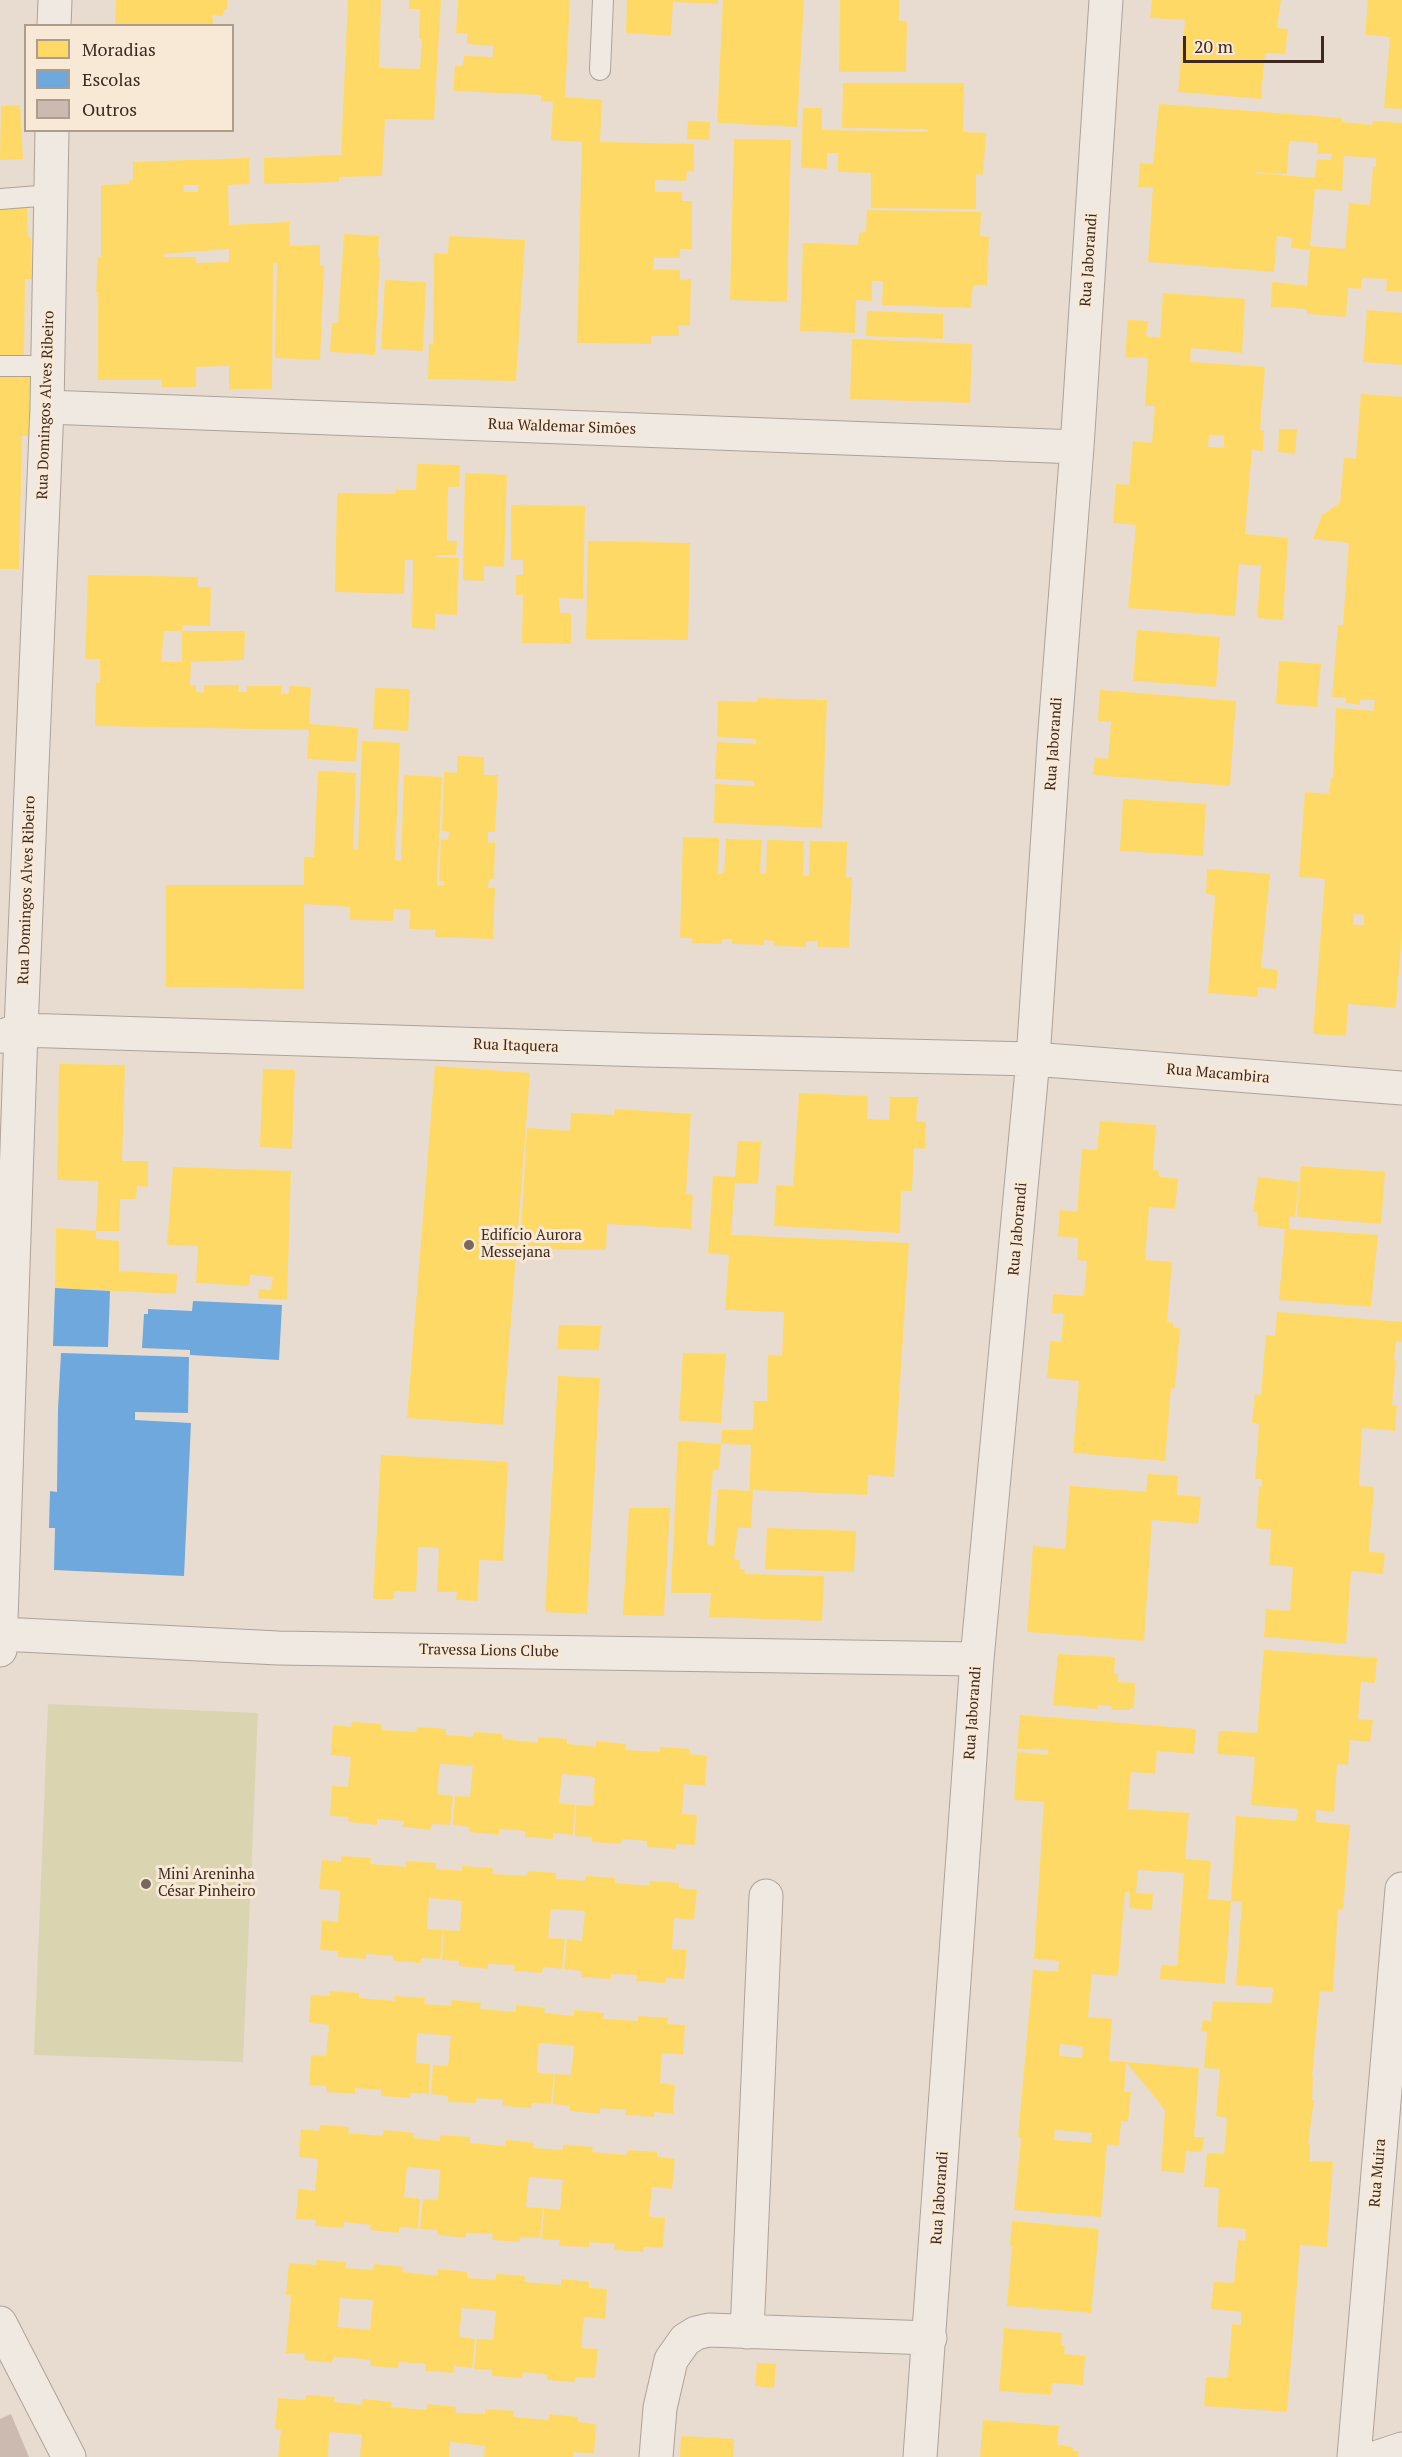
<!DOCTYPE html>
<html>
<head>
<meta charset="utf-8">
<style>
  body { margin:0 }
  #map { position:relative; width:1402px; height:2457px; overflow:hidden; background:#e8dcd0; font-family:"PT Serif",serif }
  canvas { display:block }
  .legend { position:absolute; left:24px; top:24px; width:210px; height:108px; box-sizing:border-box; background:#f8e9d6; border:2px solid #ae9c8d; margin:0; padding:8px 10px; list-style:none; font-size:18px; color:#3e281f }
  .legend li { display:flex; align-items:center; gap:12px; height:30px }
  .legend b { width:30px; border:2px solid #ae9c8d }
  .scale { position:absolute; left:1183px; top:36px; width:141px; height:27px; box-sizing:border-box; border:3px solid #3e281f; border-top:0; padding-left:8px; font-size:18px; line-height:21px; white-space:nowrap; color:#3e281f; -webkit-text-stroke:4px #f8e9d6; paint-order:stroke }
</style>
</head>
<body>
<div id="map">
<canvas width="1402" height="2457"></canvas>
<ul class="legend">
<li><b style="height:16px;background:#ffd966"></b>Moradias</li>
<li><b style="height:16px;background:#6fa8dc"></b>Escolas</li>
<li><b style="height:16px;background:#ccbab0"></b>Outros</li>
</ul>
<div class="scale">20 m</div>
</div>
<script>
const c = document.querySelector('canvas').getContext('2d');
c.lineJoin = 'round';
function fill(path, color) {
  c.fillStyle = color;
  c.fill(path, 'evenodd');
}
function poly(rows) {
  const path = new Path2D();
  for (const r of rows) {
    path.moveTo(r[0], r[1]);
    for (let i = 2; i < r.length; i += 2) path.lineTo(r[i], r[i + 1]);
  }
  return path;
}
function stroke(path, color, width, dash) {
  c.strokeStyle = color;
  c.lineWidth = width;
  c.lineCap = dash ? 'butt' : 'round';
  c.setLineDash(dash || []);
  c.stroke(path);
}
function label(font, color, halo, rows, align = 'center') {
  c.font = font + ' "PT Serif",serif';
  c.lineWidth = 6;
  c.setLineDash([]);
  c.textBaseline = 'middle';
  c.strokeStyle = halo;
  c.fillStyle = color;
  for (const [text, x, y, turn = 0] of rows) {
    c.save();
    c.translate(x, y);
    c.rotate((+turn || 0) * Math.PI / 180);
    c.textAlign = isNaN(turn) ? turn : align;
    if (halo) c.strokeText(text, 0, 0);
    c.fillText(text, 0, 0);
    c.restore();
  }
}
fill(poly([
  [48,1704,258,1713,243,2062,34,2055]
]), '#dbd4b1');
fill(poly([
  [116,0,227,0,227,10,224,10,223,16,212,15,214,26,115,26],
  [348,0,381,0,379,68,420,69,422,39,419,39,420,9,409,9,409,0,441,0,434,120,385,119,382,176,339,177,339,182,264,184,264,158,341,155],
  [458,0,570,0,565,97,602,100,600,142,694,144,694,172,687,171,686,181,655,180,655,192,682,192,682,201,692,201,692,249,680,249,680,258,654,258,653,269,680,270,680,280,691,279,690,326,678,325,679,336,651,336,651,344,577,343,582,142,551,140,553,102,541,101,541,95,453,91,455,66,463,66,464,56,493,57,493,46,467,44,467,34,456,33],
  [627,0,718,0,718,4,673,2,671,36,626,33],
  [723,0,804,0,797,127,717,123],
  [840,0,899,0,899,21,907,21,906,72,839,72],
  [1152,0,1281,0,1277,28,1288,29,1285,54,1265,53,1261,99,1178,92,1185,20,1150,18],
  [1368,0,1402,0,1402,109,1384,108,1390,37,1365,35],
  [843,83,964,83,963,132,986,133,983,175,976,174,976,209,871,208,871,173,838,172,838,153,827,153,827,169,801,168,803,108,822,108,822,130,928,132,927,129,842,128],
  [1159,104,1341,118,1342,122,1372,125,1373,121,1402,123,1402,292,1386,291,1387,279,1362,278,1361,289,1348,288,1346,317,1307,314,1307,309,1271,307,1272,282,1307,286,1310,250,1291,248,1292,238,1277,236,1274,272,1148,262,1153,188,1138,187,1140,163,1153,164],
  [1289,141,1318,143,1317,154,1332,154,1331,160,1317,159,1315,178,1256,173,1256,172,1287,174],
  [1344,156,1376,158,1376,167,1373,167,1370,205,1349,203,1345,249,1310,246,1315,189,1342,191],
  [20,105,23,159,0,160,1,106],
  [688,121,710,122,709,140,687,139],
  [734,139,791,140,787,302,730,300],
  [249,158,250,184,228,185,229,225,289,222,290,246,320,245,320,266,324,266,320,360,275,358,277,263,273,263,272,389,229,389,229,366,196,367,196,387,162,387,161,380,98,380,98,292,96,292,98,257,101,257,101,185,130,184,129,180,133,180,133,162],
  [183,185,198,185,198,192,184,192],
  [229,249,229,262,196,263,196,257,164,257,164,254],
  [0,207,27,208,28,237,31,237,32,279,25,279,24,355,0,355],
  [867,210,981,212,980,236,989,237,987,285,973,285,971,308,882,305,883,281,872,281,872,301,856,300,855,333,800,331,803,243,858,245,859,233,866,232],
  [344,234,379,236,378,257,380,257,375,355,330,352,332,323,338,323],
  [449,236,525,240,516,381,428,379,429,344,433,344,434,253,448,254],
  [385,280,426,282,423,351,381,349],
  [1163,293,1245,299,1242,353,1191,348,1190,362,1265,367,1260,430,1264,431,1263,451,1252,450,1245,534,1288,538,1283,620,1257,618,1261,566,1239,564,1235,616,1128,608,1136,525,1113,523,1116,484,1129,485,1133,441,1152,443,1155,406,1145,406,1148,358,1125,357,1128,320,1148,321,1146,336,1160,338],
  [1209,435,1224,436,1224,448,1208,447],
  [1367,310,1402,313,1402,365,1363,362],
  [867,311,943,314,943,339,866,336],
  [852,339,972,344,970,403,850,399],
  [0,374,33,374,30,436,22,436,19,569,0,569],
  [1361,394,1402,397,1402,931,1396,1008,1348,1004,1346,1036,1313,1034,1325,879,1299,877,1305,792,1329,794,1331,778,1333,778,1336,708,1373,711,1375,700,1360,700,1360,705,1346,703,1346,698,1332,697,1338,625,1343,625,1349,543,1313,539,1322,515,1340,503,1344,458,1356,459],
  [1354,914,1364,915,1364,925,1353,925],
  [1279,429,1297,429,1295,454,1278,452],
  [417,464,460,465,459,487,448,487,447,541,457,541,456,555,437,555,436,557,459,558,457,615,435,614,435,629,412,628,413,560,405,560,404,594,335,592,337,493,395,494,396,490,416,490],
  [465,473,507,475,504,567,484,566,484,581,463,580],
  [511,505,585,506,583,599,559,598,560,613,571,613,571,644,522,643,523,595,516,595,516,575,523,575,523,560,511,560],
  [588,541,690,543,688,640,586,639],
  [88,575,198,577,198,587,211,587,210,626,183,625,182,631,245,631,244,660,191,662,190,685,196,685,196,692,204,693,204,685,239,685,238,692,247,692,247,686,281,686,281,694,289,694,289,686,311,687,309,724,358,728,356,762,307,759,309,730,95,726,96,683,100,683,100,659,85,659],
  [164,631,182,631,182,662,161,662],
  [1137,630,1220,637,1216,687,1133,681],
  [1279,661,1321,664,1317,707,1276,704],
  [375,688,410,689,408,731,373,729],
  [1100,690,1236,701,1230,786,1093,775,1095,758,1108,759,1110,737,1111,722,1098,721],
  [758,698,827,700,822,828,714,823,715,784,754,786,754,781,715,779,717,742,756,744,756,739,717,737,718,701,757,702],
  [362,741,400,743,395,860,401,861,404,775,442,777,437,885,444,886,444,881,439,881,441,839,448,840,449,832,442,831,444,772,457,773,457,756,484,757,484,775,498,775,495,832,488,832,488,843,495,842,494,879,489,879,488,888,495,888,493,939,435,937,435,930,409,929,410,910,394,909,393,921,350,920,350,907,304,904,304,989,166,987,166,885,304,885,304,857,314,857,318,771,356,773,353,849,358,850],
  [1123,799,1206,804,1203,856,1120,851],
  [683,837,719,838,718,874,724,873,726,839,762,840,760,874,766,874,767,840,804,841,803,876,809,876,810,841,847,842,846,877,852,877,849,948,817,947,817,941,806,942,806,947,774,946,774,941,764,940,764,945,732,944,732,939,722,939,722,944,692,943,692,938,680,938],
  [1207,869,1270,874,1261,968,1278,970,1276,989,1258,987,1257,997,1208,993,1215,895,1206,894],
  [59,1064,125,1065,122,1161,148,1161,148,1187,137,1186,136,1199,120,1199,119,1231,96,1231,96,1239,119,1241,119,1271,177,1274,176,1294,55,1288,56,1228,96,1231,98,1181,57,1180],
  [435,1066,530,1073,503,1425,407,1418],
  [263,1069,295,1070,292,1149,260,1147],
  [799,1093,868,1096,867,1119,889,1120,890,1097,918,1097,916,1121,926,1122,925,1149,914,1148,912,1191,901,1191,900,1233,774,1226,776,1185,793,1186],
  [615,1109,691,1114,686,1194,693,1195,691,1229,607,1224,606,1250,520,1249,527,1128,570,1131,571,1113,614,1115],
  [1100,1121,1156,1125,1153,1170,1159,1171,1159,1177,1178,1179,1175,1209,1149,1207,1145,1260,1172,1262,1167,1322,1173,1323,1173,1328,1180,1328,1175,1388,1171,1388,1165,1461,1073,1453,1079,1381,1047,1378,1050,1341,1061,1342,1064,1314,1052,1313,1053,1294,1084,1296,1087,1261,1077,1260,1078,1238,1058,1236,1060,1210,1077,1212,1082,1149,1097,1150],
  [738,1141,761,1142,758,1184,735,1183,731,1235,909,1243,894,1477,868,1475,867,1495,753,1490,751,1528,738,1528,734,1559,740,1560,740,1569,745,1569,744,1574,824,1576,822,1621,709,1617,711,1593,671,1593,678,1441,721,1444,719,1470,713,1470,707,1545,714,1546,718,1489,749,1491,751,1445,721,1444,722,1430,753,1430,754,1401,767,1401,768,1355,782,1356,784,1312,725,1310,729,1255,708,1253,713,1176,735,1177],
  [1301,1166,1385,1172,1381,1224,1297,1217],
  [173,1167,291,1171,287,1300,258,1298,259,1289,271,1290,273,1277,250,1275,249,1286,196,1283,198,1246,167,1245],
  [1258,1177,1299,1182,1295,1217,1290,1216,1289,1229,1378,1235,1371,1307,1279,1300,1285,1229,1257,1226,1258,1213,1253,1212],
  [1277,1312,1402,1322,1402,1342,1396,1341,1394,1359,1396,1360,1392,1405,1397,1406,1395,1431,1362,1428,1359,1486,1374,1487,1369,1552,1385,1553,1383,1574,1351,1571,1346,1644,1264,1637,1266,1609,1290,1611,1293,1567,1269,1565,1271,1530,1256,1528,1259,1487,1262,1487,1262,1479,1255,1479,1259,1424,1252,1423,1255,1394,1261,1395,1266,1335,1275,1336],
  [559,1325,601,1326,599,1350,557,1349],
  [683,1353,726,1354,721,1423,679,1421],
  [558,1376,600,1378,587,1614,545,1612],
  [381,1455,508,1462,503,1561,479,1560,478,1601,456,1600,457,1592,437,1592,439,1548,418,1547,416,1592,394,1591,394,1599,373,1599],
  [1148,1474,1178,1476,1177,1495,1201,1497,1198,1524,1152,1520,1144,1641,1027,1632,1033,1546,1065,1549,1070,1486,1146,1492],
  [629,1508,670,1508,664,1616,623,1615],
  [767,1528,856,1531,854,1572,765,1569],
  [1264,1650,1377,1658,1375,1683,1361,1682,1358,1719,1373,1720,1370,1742,1350,1740,1348,1765,1337,1764,1334,1812,1316,1810,1316,1822,1350,1825,1343,1910,1338,1909,1333,1992,1320,1991,1312,2077,1313,2076,1312,2100,1314,2100,1308,2144,1310,2145,1310,2161,1333,2162,1327,2247,1300,2245,1287,2412,1204,2406,1206,2377,1228,2378,1232,2324,1241,2325,1241,2312,1211,2309,1214,2282,1234,2283,1238,2240,1245,2241,1246,2229,1217,2227,1219,2188,1204,2187,1207,2153,1224,2154,1227,2118,1216,2116,1220,2069,1204,2068,1207,2032,1201,2031,1203,2020,1211,2021,1213,2002,1272,2003,1273,1988,1236,1985,1242,1902,1231,1901,1236,1816,1296,1821,1298,1809,1251,1805,1255,1757,1217,1754,1219,1731,1257,1733],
  [1058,1654,1115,1657,1114,1674,1118,1674,1118,1682,1135,1683,1134,1708,1129,1708,1130,1710,1111,1710,1112,1706,1097,1705,1097,1709,1053,1705],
  [1020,1715,1196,1729,1194,1754,1157,1751,1155,1774,1131,1772,1128,1809,1189,1813,1185,1859,1211,1861,1208,1899,1231,1901,1225,1984,1160,1979,1161,1965,1177,1966,1184,1873,1138,1870,1136,1893,1153,1894,1152,1910,1129,1908,1130,1893,1125,1892,1118,1976,1092,1974,1088,2017,1112,2019,1109,2061,1126,2062,1124,2092,1131,2092,1128,2122,1121,2121,1119,2146,1107,2144,1101,2217,1014,2210,1021,2138,1018,2137,1033,1970,1058,1972,1059,1961,1034,1959,1044,1802,1014,1800,1017,1752,1048,1755,1048,1750,1017,1749],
  [1060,2044,1083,2047,1082,2058,1059,2056],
  [1055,2130,1092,2133,1091,2143,1054,2140],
  [352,1722,381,1724,381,1730,416,1732,417,1727,446,1729,446,1735,473,1737,474,1732,503,1734,502,1739,538,1743,538,1737,567,1739,567,1744,596,1747,596,1741,626,1744,625,1750,660,1752,660,1747,690,1749,689,1754,707,1756,705,1786,684,1784,682,1814,697,1815,695,1845,676,1844,676,1849,647,1847,647,1841,622,1839,621,1844,592,1842,592,1837,575,1836,576,1805,593,1806,595,1777,562,1774,559,1803,575,1805,573,1835,553,1833,553,1839,525,1837,525,1831,499,1829,499,1835,469,1832,470,1827,453,1825,455,1796,470,1797,473,1766,440,1764,437,1794,453,1796,450,1825,432,1824,431,1830,403,1827,404,1821,377,1819,377,1825,348,1822,349,1817,330,1816,332,1786,348,1787,351,1757,331,1755,333,1725,351,1727],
  [341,1856,371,1858,370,1864,406,1867,406,1861,436,1863,436,1869,462,1871,462,1866,493,1868,492,1874,527,1876,528,1871,556,1873,556,1879,585,1881,586,1876,615,1878,615,1883,649,1886,650,1881,679,1883,679,1888,697,1890,694,1920,674,1918,672,1949,687,1950,684,1979,666,1978,665,1983,636,1981,637,1975,611,1974,611,1979,581,1977,582,1971,564,1969,567,1939,582,1941,585,1911,551,1909,548,1938,565,1939,562,1969,543,1967,542,1973,514,1971,515,1965,488,1964,488,1969,459,1966,459,1961,442,1960,444,1930,460,1931,462,1901,429,1898,427,1929,443,1930,440,1959,421,1958,421,1963,393,1961,393,1956,366,1954,366,1959,338,1957,338,1951,320,1950,322,1920,338,1922,340,1891,319,1889,322,1860,341,1862],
  [330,1991,359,1993,359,1998,395,2001,394,1996,425,1998,424,2004,451,2006,452,2000,481,2003,480,2009,516,2012,516,2005,545,2008,544,2013,574,2016,574,2010,604,2013,603,2019,638,2021,638,2016,668,2018,667,2024,685,2025,683,2055,662,2053,660,2083,675,2085,673,2114,654,2112,654,2117,625,2115,625,2110,600,2108,600,2114,570,2111,570,2106,553,2104,555,2074,571,2075,574,2046,539,2043,537,2073,554,2074,551,2104,532,2103,531,2108,503,2106,503,2100,477,2098,476,2103,448,2102,448,2096,431,2094,433,2065,448,2066,451,2036,417,2033,416,2063,430,2064,429,2094,410,2093,410,2098,381,2096,381,2090,355,2088,355,2094,327,2092,326,2086,309,2085,311,2055,326,2056,329,2025,309,2023,311,1995,330,1996],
  [1126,2062,1199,2068,1194,2137,1204,2137,1202,2152,1186,2151,1184,2173,1161,2171,1165,2110],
  [320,2125,349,2127,348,2133,383,2136,384,2130,414,2133,413,2138,440,2141,440,2135,470,2137,470,2143,505,2146,506,2140,534,2143,533,2148,563,2150,563,2145,593,2147,592,2152,627,2155,628,2150,657,2152,657,2157,675,2159,672,2189,652,2187,649,2217,665,2218,663,2248,644,2247,643,2252,614,2250,615,2244,589,2242,589,2247,559,2246,560,2240,542,2239,544,2208,560,2210,563,2180,529,2177,526,2207,543,2208,540,2238,520,2237,520,2242,492,2240,493,2234,466,2233,466,2238,437,2235,437,2230,420,2229,423,2199,438,2200,440,2170,407,2167,404,2197,420,2199,418,2229,399,2227,399,2233,370,2230,371,2225,344,2222,344,2228,315,2226,316,2220,296,2219,298,2189,315,2191,318,2159,299,2157,301,2129,319,2131],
  [1012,2221,1099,2229,1091,2313,1007,2306,1012,2246,1010,2246],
  [317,2260,346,2262,345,2268,373,2270,374,2264,403,2267,402,2272,438,2276,438,2269,467,2272,467,2278,496,2280,496,2274,525,2276,524,2282,561,2285,561,2279,589,2282,589,2288,607,2289,605,2319,584,2317,581,2348,598,2349,595,2378,576,2377,575,2382,547,2380,548,2375,523,2372,522,2378,492,2376,492,2370,474,2369,477,2339,493,2340,496,2311,462,2308,459,2337,475,2339,472,2368,454,2366,453,2373,425,2371,426,2364,399,2362,398,2368,370,2366,371,2360,351,2358,333,2357,332,2363,304,2360,305,2354,286,2353,291,2295,286,2295,289,2263,316,2265],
  [340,2298,373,2300,370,2330,338,2327],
  [1004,2328,1062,2333,1061,2346,1065,2346,1064,2354,1085,2356,1083,2385,1052,2383,1051,2395,999,2391],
  [757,2363,776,2364,774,2388,755,2386],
  [306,2395,335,2397,334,2402,362,2405,363,2399,392,2402,391,2407,427,2410,427,2404,456,2407,456,2413,485,2414,485,2409,514,2411,513,2417,549,2420,549,2414,578,2417,578,2422,596,2424,594,2454,573,2452,573,2457,484,2457,485,2446,450,2442,449,2457,360,2457,362,2435,329,2432,328,2457,278,2457,281,2430,275,2429,278,2398,305,2400],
  [983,2420,1059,2426,1057,2445,1073,2447,1073,2451,1079,2451,1078,2457,980,2457],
  [681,2436,734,2439,733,2457,680,2457]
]), '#ffd966');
fill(poly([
  [55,1288,110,1291,108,1347,53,1346],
  [193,1301,282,1305,279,1360,190,1355,190,1350,142,1348,144,1314,148,1314,148,1309,192,1311],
  [61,1353,189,1357,188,1413,135,1412,135,1420,191,1423,184,1576,54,1570,55,1528,49,1528,50,1491,57,1492,58,1409]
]), '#6fa8dc');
fill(poly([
  [11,2414,29,2457,0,2457,0,2419]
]), '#ccbab0');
const lane = poly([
  [600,70,603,0],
  [0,199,51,195],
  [0,366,48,366]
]);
const street = poly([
  [54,26,55,0],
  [47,407,1077,447],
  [2,1036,21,1030,645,1050,1033,1059,1402,1088],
  [1,1634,278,1648,977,1659],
  [0,1650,21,1030,47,407,52,130],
  [0,2323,69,2457],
  [747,2332,766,1896],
  [656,2457,660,2408,671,2360,685,2340,696,2333,709,2330,930,2338],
  [920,2457,977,1659,1033,1059,1054,743,1077,447,1106,0],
  [1354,2457,1402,1889],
  [1378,2457,1402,2449]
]);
stroke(lane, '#aea298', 22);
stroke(street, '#aea298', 35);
stroke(lane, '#efe9e2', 20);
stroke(street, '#efe9e2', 33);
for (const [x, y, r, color] of [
  [469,1245,6,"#7a675d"],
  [146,1884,6,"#7a675d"]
]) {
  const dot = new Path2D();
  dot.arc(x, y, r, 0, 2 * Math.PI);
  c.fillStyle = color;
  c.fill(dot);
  stroke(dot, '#f8e9d6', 2);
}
label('15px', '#3e281f', '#f8e9d6', [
  ["Rua Jaborandi",1089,260,-86],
  ["Rua Domingos Alves Ribeiro",46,405,-88],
  ["Rua Waldemar Simões",562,427,2],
  ["Rua Jaborandi",1054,744,-86],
  ["Rua Domingos Alves Ribeiro",27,890,-88],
  ["Rua Itaquera",516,1046,2],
  ["Rua Macambira",1218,1074,5],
  ["Rua Jaborandi",1018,1229,-85],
  ["Travessa Lions Clube",489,1651,1],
  ["Rua Jaborandi",973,1713,-86],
  ["Rua Muira",1378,2173,-85],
  ["Rua Jaborandi",940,2198,-86]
]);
label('15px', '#3e281f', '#f8e9d6', [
  ["Edifício Aurora",481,1236],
  ["Messejana",481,1253],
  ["Mini Areninha",158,1875],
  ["César Pinheiro",158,1892]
], 'left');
</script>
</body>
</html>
